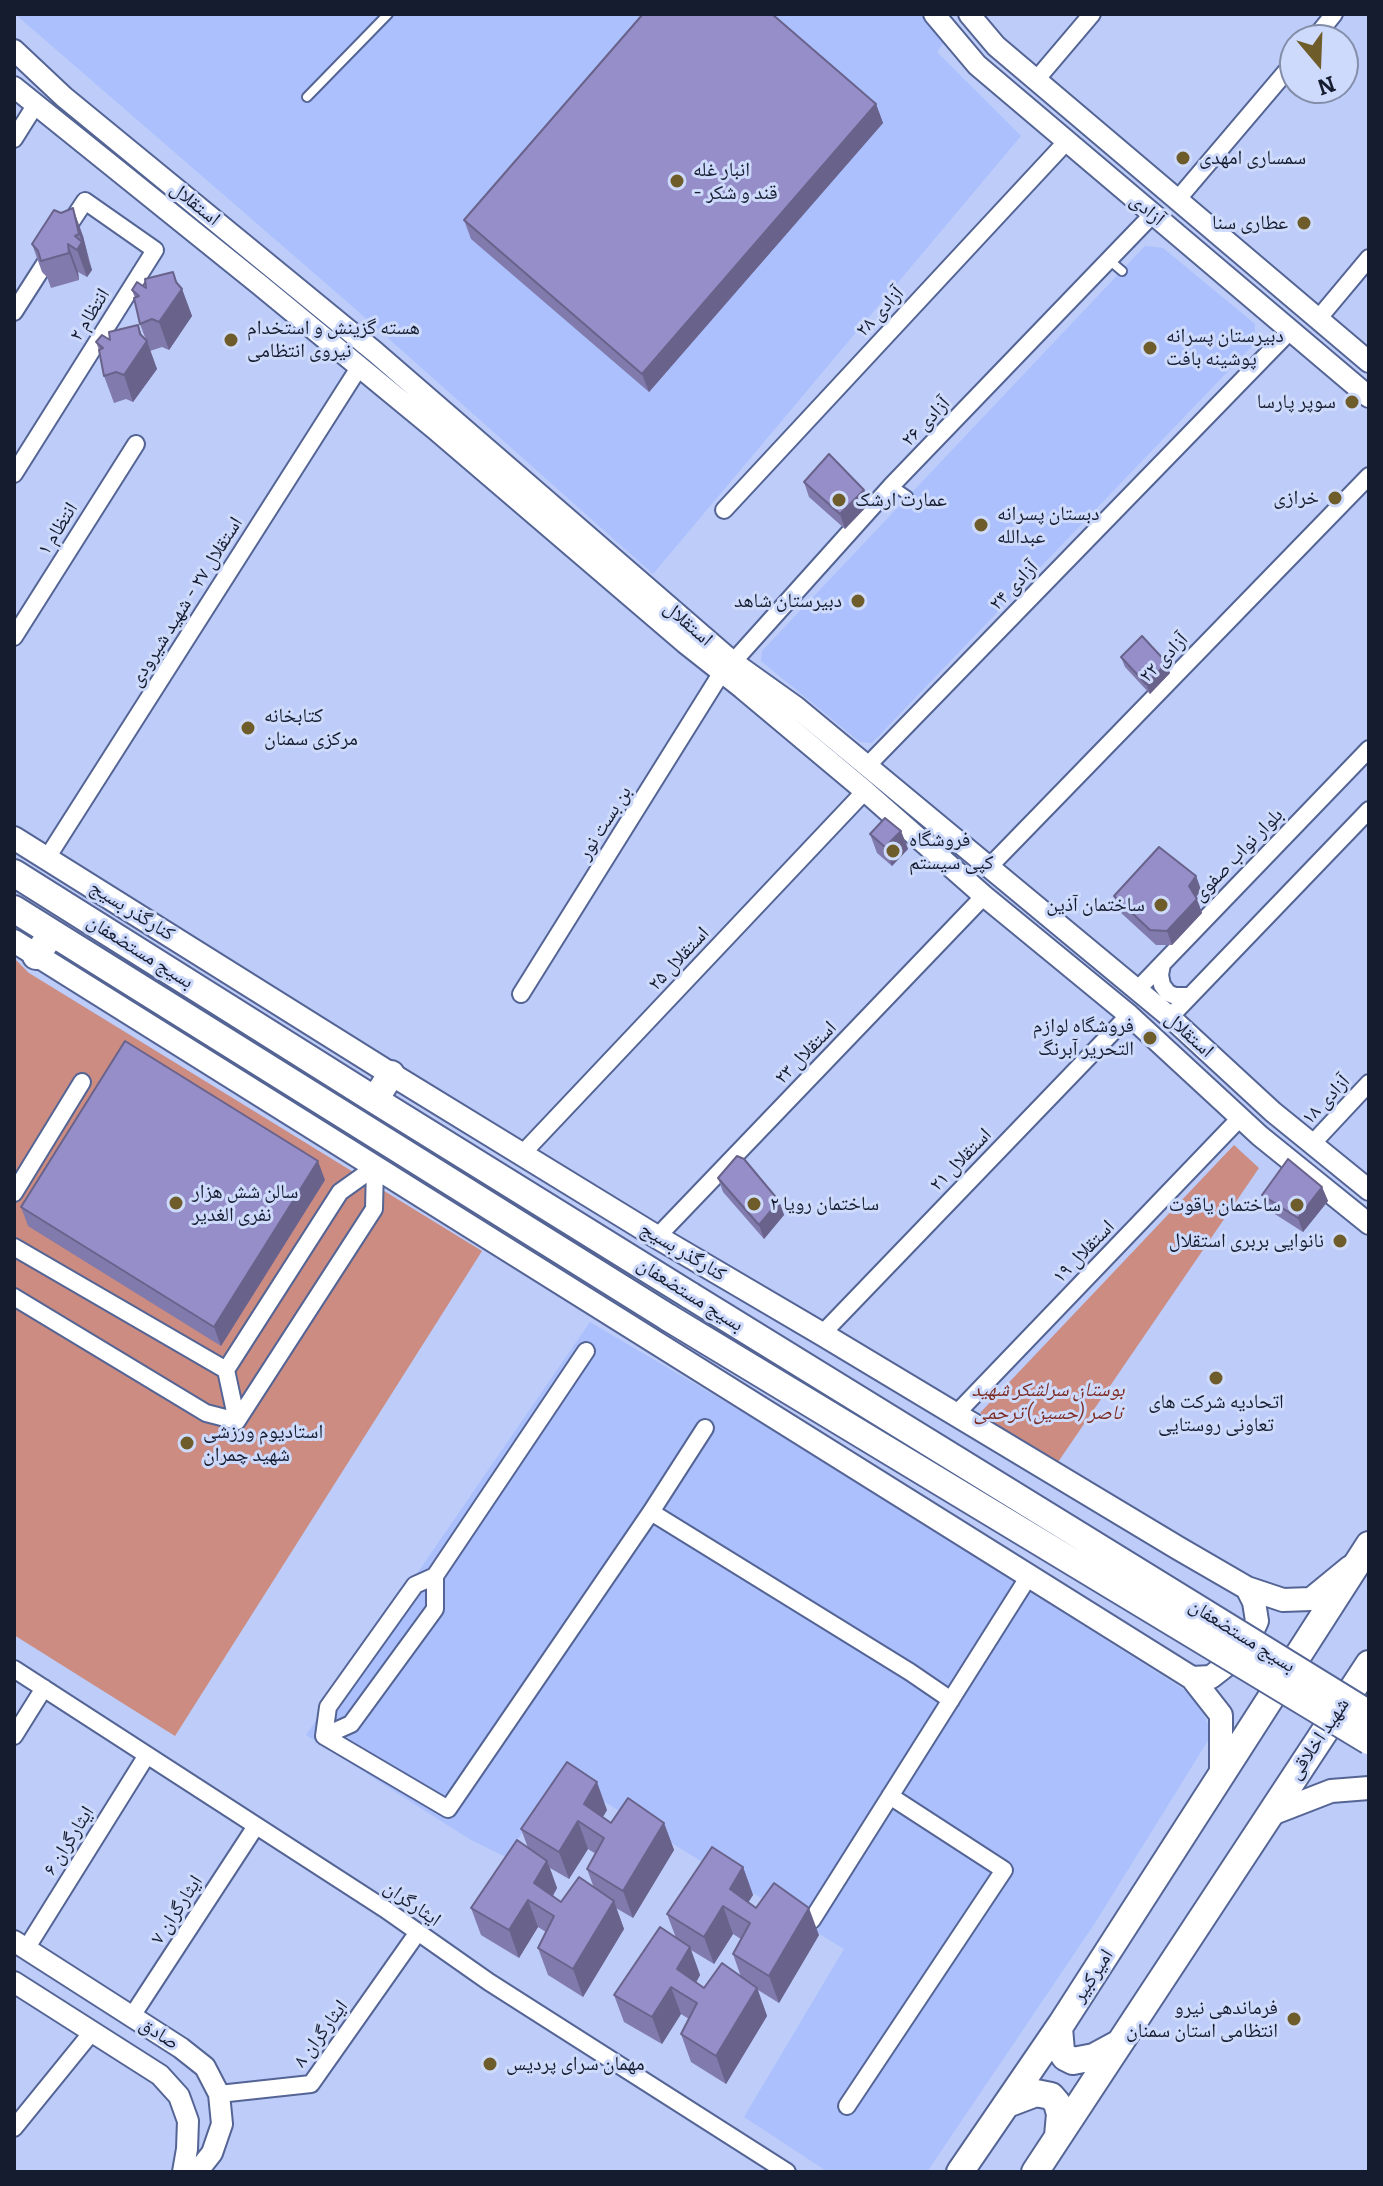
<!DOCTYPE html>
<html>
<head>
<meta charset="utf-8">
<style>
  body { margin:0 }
  #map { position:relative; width:1383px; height:2186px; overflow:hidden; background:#bdccf8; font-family:Bitter,serif }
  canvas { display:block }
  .frame { position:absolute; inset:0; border:16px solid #151c2f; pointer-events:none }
  .north { position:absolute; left:1279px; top:24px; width:80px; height:80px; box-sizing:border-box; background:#cedafb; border:2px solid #848ea9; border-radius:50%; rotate:161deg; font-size:22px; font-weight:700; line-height:32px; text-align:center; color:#151c2f }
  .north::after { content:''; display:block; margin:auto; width:28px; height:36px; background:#6e5c2b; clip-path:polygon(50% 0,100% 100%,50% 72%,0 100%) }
</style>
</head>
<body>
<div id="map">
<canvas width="1383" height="2186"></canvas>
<div class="frame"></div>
<div class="north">N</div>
</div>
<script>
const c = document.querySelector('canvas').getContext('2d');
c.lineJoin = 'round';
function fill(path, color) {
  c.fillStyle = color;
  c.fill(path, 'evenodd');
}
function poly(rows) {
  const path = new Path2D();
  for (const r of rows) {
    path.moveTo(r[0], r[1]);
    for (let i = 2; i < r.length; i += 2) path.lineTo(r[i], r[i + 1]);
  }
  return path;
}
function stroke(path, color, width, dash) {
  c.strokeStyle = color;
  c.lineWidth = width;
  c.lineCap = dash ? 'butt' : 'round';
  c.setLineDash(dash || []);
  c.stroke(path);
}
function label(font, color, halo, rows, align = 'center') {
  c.font = font + ' Bitter,"Noto Naskh Arabic",serif';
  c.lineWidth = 6;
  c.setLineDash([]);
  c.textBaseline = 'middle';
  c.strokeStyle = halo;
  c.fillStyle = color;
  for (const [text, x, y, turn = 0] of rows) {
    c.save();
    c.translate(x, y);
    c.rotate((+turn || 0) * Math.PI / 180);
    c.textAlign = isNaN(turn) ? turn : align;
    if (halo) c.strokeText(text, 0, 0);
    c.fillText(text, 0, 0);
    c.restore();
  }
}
fill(poly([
  [15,14,926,14,944,42,937,52,1021,136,653,574,352,306],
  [1145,246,1163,248,1255,324,1255,343,872,743,860,742,761,661,762,651],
  [590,1322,814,1454,1197,1698,1212,1734,1095,1923,927,2172,828,2172,744,2117,844,1949,561,1775,506,1857,471,1840,306,1735]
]), '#abc0fd');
fill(poly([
  [14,958,29,973,482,1251,175,1736,14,1635],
  [1234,1145,1259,1168,1056,1465,980,1413]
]), '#cc8c81');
const service = poly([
  [307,97,388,14],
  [1109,260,1122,271],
  [892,485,908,496]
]);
const minor = poly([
  [1313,40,1334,14],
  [1036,80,1092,14],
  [14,139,36,104],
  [1177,200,1295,61],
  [14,312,53,251],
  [1318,319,1369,258],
  [14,474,155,250,85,201,65,231],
  [724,510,1067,141],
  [14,637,136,444],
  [733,662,892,485,1153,214],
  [867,766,1290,331],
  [47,858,360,366],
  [989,867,1369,476],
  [1162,964,1160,975,1162,985,1168,993,1175,996,1190,996],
  [1137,990,1369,749],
  [521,994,722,672],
  [1170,1017,1369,810],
  [1312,1144,1369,1083],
  [522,1154,865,791],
  [14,1193,82,1082],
  [657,1237,984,896],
  [14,1247,226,1370,340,1192,375,1167],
  [14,1297,206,1413,237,1421,374,1209,375,1167],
  [822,1334,1129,1015],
  [226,1370,237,1421],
  [956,1414,1241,1117],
  [651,1512,910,1672,951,1700],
  [435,1576,415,1585,328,1707,324,1736,351,1724,435,1609,435,1576,586,1351],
  [14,1669,385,1909,489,1982,787,2172],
  [14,1736,44,1688],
  [324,1736,448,1809,651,1512,705,1428],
  [812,1920,1029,1576],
  [26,1949,147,1755],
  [132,2016,256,1826],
  [219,2094,311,2084,418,1932],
  [847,2106,1004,1870,890,1796],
  [14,2128,92,2032]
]);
const tertiary = poly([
  [934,14,977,65,1369,397],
  [969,14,996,46,1369,362],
  [14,50,64,97,375,352,733,662,796,707,1170,1017,1273,1112,1369,1190],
  [14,87,260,285,435,429,685,643,742,688,865,791,984,896,1129,1015,1260,1136,1369,1224],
  [14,1941,181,2048,205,2067,219,2094,222,2124,212,2153,197,2172],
  [14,1982,160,2075,179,2096,188,2121,187,2149,183,2172]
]);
const secondary = poly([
  [14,838,391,1074,657,1237,822,1334,1178,1548,1247,1588,1283,1600,1311,1599,1350,1567],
  [14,941,1192,1678,1221,1715,1221,1777],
  [1192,1678,1211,1677,1243,1652,1257,1621,1254,1602,1247,1588],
  [1269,1815,1331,1791,1369,1788]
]);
const primary = poly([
  [14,873,375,1100,691,1296],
  [14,909,669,1318],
  [36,956,52,933],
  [375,1100,391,1074],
  [1059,2028,1061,2051,1065,2057,1073,2061,1094,2057,1118,2044],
  [1007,2104,1036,2093,1051,2096,1057,2103,1060,2114,1058,2136],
  [960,2172,1062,2023,1369,1545],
  [1035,2172,1369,1664]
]);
stroke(service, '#546494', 12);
stroke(minor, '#546494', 20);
stroke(tertiary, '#546494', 24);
stroke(secondary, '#546494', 26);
stroke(primary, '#546494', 30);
stroke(service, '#fff', 8);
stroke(minor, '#fff', 16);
stroke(tertiary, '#fff', 20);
stroke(secondary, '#fff', 22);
stroke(primary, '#fff', 26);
const primaryBridge = poly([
  [691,1296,1369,1714],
  [669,1318,1369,1741]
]);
stroke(primaryBridge, '#546494', 30, []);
stroke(primaryBridge, '#fff', 26);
fill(poly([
  [876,104,883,123,649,392,471,239,464,220],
  [54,210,83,236,92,270,87,277,78,272,79,280,51,288,47,277,42,272,32,244],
  [173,272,178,284,182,289,192,316,169,350,162,347,150,351,157,369,133,402,126,399,114,403,104,376,99,350,96,342,110,340,138,325,142,336,146,340,140,324,135,298,132,290,146,288],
  [804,482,869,504,845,529,809,497],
  [1121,657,1170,673,1150,694,1125,667],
  [901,831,908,849,892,866,877,853,870,834],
  [1196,876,1201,890,1196,897,1202,913,1172,945,1156,945,1119,911,1114,896],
  [718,1178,779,1201,784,1215,764,1239,723,1192],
  [325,1180,221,1346,28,1226,21,1207],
  [1322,1187,1328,1201,1303,1232,1267,1209,1262,1195],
  [607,1810,603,1817,611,1823,664,1823,674,1850,633,1918,616,1908,624,1929,583,1997,548,1975,538,1948,546,1932,538,1927,519,1958,481,1935,471,1908,528,1848,521,1829],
  [588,1849,596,1854,587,1869,594,1888,561,1902,553,1896,557,1888,550,1868,569,1879],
  [743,1867,753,1895,748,1902,756,1908,819,1935,779,2003,758,1990,767,2016,726,2084,691,2062,681,2034,689,2019,681,2014,662,2044,624,2022,614,1995,676,1938,667,1914],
  [733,1934,741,1939,733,1954,741,1977,704,1988,696,1983,700,1975,691,1950,714,1964]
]), '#817aac');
fill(poly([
  [876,104,883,123,649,392,642,374],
  [73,208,83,236,89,261,79,234],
  [82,242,92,270,87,277,77,250],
  [68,244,78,272,79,280,69,253],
  [173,272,180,292,182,289,192,316,169,350,159,322,176,282],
  [138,325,145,344,147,341,157,369,133,402,124,375,140,334],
  [864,490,869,504,845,529,840,514],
  [1167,663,1170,673,1150,694,1146,684],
  [901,831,908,849,892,866,885,847],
  [1196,876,1201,890,1194,900,1189,886],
  [1197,899,1202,913,1172,945,1167,931],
  [318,1161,325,1180,221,1346,214,1327],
  [1322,1187,1328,1201,1303,1232,1298,1218],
  [779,1201,784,1215,764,1239,759,1225],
  [597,1782,607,1810,594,1831,584,1804],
  [578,1821,588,1849,569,1879,559,1852],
  [664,1823,674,1850,633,1918,623,1891],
  [547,1861,557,1888,544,1910,534,1883],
  [743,1867,753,1895,740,1916,730,1889],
  [528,1900,538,1927,519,1958,509,1930],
  [614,1901,624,1929,583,1997,573,1969],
  [723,1906,733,1934,714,1964,704,1937],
  [809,1908,819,1935,779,2003,769,1976],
  [690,1947,700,1975,687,1997,677,1969],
  [671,1987,681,2014,662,2044,652,2017],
  [757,1988,767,2016,726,2084,716,2056]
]), '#69638c');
const building = poly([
  [643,14,772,14,876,104,642,374,464,220,643,14],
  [73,208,79,234,75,236,82,242,77,250,68,244,69,253,41,261,38,251,32,244,54,210,61,213,73,208],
  [173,272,176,282,182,289,159,322,152,319,140,324,134,298,139,296,132,290,137,282,146,288,145,279,173,272],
  [138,325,140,334,147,341,124,375,116,372,104,376,99,350,103,348,96,342,102,335,110,340,109,332,138,325],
  [829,454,864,490,840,514,804,482,829,454],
  [1142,636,1167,663,1146,684,1121,657,1142,636],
  [885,818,901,831,885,847,870,834,885,818],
  [1159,847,1196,876,1189,886,1197,899,1167,931,1150,930,1114,896,1159,847],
  [125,1041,318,1161,214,1327,21,1207,125,1041],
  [737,1156,744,1159,779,1201,759,1225,718,1178,737,1156],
  [1288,1159,1322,1187,1298,1218,1262,1195,1288,1159],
  [567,1762,597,1782,584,1804,611,1823,628,1798,664,1823,623,1891,587,1869,604,1838,578,1821,559,1852,521,1829,567,1762],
  [517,1840,547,1861,534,1883,561,1902,579,1877,614,1901,573,1969,538,1948,554,1916,528,1900,509,1930,471,1908,517,1840],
  [712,1847,743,1867,730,1889,756,1908,774,1883,809,1908,769,1976,733,1954,750,1923,723,1906,704,1937,667,1914,712,1847],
  [660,1927,690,1947,677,1969,704,1988,722,1963,757,1988,716,2056,681,2034,697,2003,671,1987,652,2017,614,1995,660,1927]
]);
fill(building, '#968ec8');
stroke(building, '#69638c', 2);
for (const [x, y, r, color] of [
  [1183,158,8,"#6e5c2b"],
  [677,181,8,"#6e5c2b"],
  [1304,223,8,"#6e5c2b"],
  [231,340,8,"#6e5c2b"],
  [1150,348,8,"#6e5c2b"],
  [1352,402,8,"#6e5c2b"],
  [1335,498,8,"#6e5c2b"],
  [839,500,8,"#6e5c2b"],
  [981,525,8,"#6e5c2b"],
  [858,601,8,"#6e5c2b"],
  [248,728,8,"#6e5c2b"],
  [893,851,8,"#6e5c2b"],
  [1161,905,8,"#6e5c2b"],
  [1150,1038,8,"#6e5c2b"],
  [176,1203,8,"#6e5c2b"],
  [754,1204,8,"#6e5c2b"],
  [1297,1205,8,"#6e5c2b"],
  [1340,1241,8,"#6e5c2b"],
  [1216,1378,8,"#6e5c2b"],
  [187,1443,8,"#6e5c2b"],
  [1294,2019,8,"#6e5c2b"],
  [490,2064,8,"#6e5c2b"]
]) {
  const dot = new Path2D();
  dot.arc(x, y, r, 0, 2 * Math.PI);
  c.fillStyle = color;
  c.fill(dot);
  stroke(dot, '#cedafb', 3);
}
label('20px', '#151c2f', '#cedafb', [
  ["سمساری امهدی",1199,158],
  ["انبار غله",693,170],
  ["- قند و شکر",693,193],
  ["عطاری سنا",1288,223,"right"],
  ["هسته گزینش و استخدام",247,328],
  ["نیروی انتظامی",247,351],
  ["دبیرستان پسرانه",1166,336],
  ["پوشینه بافت",1166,359],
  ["سوپر پارسا",1336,402,"right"],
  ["خرازی",1319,498,"right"],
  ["عمارت ارشک",855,500],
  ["دبستان پسرانه",997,514],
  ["عبدالله",997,537],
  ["دبیرستان شاهد",842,601,"right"],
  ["کتابخانه",264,716],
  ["مرکزی سمنان",264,739],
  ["فروشگاه",909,840],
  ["کپی سیستم",909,863],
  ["ساختمان آذین",1145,905,"right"],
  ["فروشگاه لوازم",1134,1026,"right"],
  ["التحریر آبرنگ",1134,1049,"right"],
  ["سالن شش هزار",192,1192],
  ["نفری الغدیر",192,1215],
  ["ساختمان رویا ۲",770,1204],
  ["ساختمان یاقوت",1281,1205,"right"],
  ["نانوایی بربری استقلال",1324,1241,"right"],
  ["اتحادیه شرکت های",1216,1402,"center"],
  ["تعاونی روستایی",1216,1425,"center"],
  ["استادیوم ورزشی",203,1432],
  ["شهید چمران",203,1455],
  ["فرماندهی نیرو",1278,2008,"right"],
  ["انتظامی استان سمنان",1278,2031,"right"],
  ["مهمان سرای پردیس",506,2064]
], 'left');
label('20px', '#151c2f', '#cedafb', [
  ["استقلال",195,204,39],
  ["آزادی",1147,210,40],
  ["آزادی ۲۸",880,312,-47],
  ["انتظام ۲",90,315,-58],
  ["آزادی ۲۶",926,422,-46],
  ["انتظام ۱",58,529,-58],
  ["آزادی ۲۴",1014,586,-46],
  ["استقلال ۲۷ - شهید شیرودی",186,602,-58],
  ["استقلال",688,624,41],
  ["آزادی ۲۲",1164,658,-46],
  ["بن بست نور",605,823,-58],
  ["بلوار نواب صفوی",1238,855,-46],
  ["کنارگذر بسیج",132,911,32],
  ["بسیج مستضعفان",140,952,32],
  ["استقلال ۲۵",679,959,-47],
  ["استقلال",1189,1035,42],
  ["استقلال ۲۳",806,1053,-46],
  ["آزادی ۱۸",1326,1100,-47],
  ["استقلال ۲۱",961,1160,-46],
  ["کنارگذر بسیج",683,1252,31],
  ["استقلال ۱۹",1084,1252,-46],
  ["بسیج مستضعفان",690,1295,32],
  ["بسیج مستضعفان",1242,1636,32],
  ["شهید اخلاقی",1319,1739,-56],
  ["ایثارگران ۶",69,1841,-58],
  ["ایثارگران",412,1904,35],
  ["ایثارگران ۷",177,1910,-57],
  ["امیرکبیر",1093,1976,-57],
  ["صادق",159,2034,33],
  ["ایثارگران ۸",321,2034,-54]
]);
label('italic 20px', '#7c2b22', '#cedafb', [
  ["بوستان سرلشکر شهید",1048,1390],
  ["ناصر (حسین) ترحمی",1048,1413]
]);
</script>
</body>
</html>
